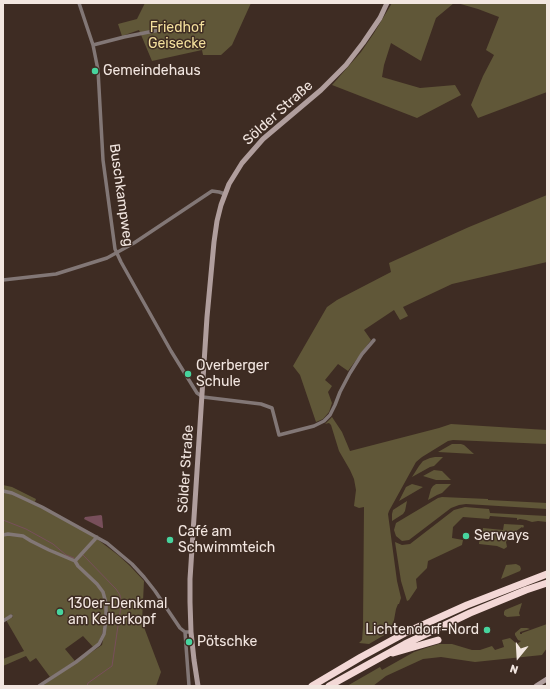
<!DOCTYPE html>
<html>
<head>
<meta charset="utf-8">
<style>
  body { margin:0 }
  #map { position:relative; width:550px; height:689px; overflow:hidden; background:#3e2c23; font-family:Rubik,sans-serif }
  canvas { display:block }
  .frame { position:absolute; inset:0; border:4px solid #f2e6e0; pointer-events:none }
  .north { position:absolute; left:498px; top:637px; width:40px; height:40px; -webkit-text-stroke:3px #3e2c23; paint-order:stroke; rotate:198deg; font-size:11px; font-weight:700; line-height:16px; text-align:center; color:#f2e6e0 }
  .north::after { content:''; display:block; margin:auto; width:14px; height:18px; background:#f2e6e0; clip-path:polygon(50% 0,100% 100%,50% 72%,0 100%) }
</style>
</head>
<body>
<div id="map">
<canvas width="550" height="689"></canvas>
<div class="frame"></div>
<div class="north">N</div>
</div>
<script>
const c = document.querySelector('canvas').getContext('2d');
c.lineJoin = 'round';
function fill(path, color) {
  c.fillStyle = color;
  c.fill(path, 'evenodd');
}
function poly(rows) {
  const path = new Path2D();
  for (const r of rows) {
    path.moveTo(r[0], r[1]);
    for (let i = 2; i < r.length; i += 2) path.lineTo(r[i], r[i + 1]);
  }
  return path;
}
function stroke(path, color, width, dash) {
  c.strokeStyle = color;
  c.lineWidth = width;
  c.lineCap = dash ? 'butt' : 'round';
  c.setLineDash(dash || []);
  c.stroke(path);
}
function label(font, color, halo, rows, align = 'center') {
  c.font = font + ' Rubik,sans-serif';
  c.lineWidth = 3;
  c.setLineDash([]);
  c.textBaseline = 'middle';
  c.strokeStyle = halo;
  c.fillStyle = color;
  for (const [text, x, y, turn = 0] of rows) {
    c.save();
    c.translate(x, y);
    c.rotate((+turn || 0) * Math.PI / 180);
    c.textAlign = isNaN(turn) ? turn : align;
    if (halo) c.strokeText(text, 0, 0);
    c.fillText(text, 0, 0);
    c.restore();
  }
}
fill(poly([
  [145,3,251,3,232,45,221,55,203,55,202,50,152,61,139,30,122,36,118,24,137,19],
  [392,3,454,3,436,18,421,61,391,43,384,65,382,77,420,88,455,85,461,95,417,118,332,85,361,52,374,33],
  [457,3,547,3,547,92,478,118,471,105,483,76,494,55,486,50,499,17,478,9],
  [547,195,547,262,452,284,403,307,408,316,400,320,394,310,364,330,371,340,348,371,338,364,325,380,332,386,328,392,332,403,329,412,323,419,316,422,300,375,293,366,327,307,337,300,391,272,389,263,469,227,525,204],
  [332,417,342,432,350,451,439,428,451,424,547,430,547,444,453,440,448,441,422,457,416,462,389,511,388,514,397,581,401,598,399,604,398,604,396,609,394,620,391,628,386,634,369,644,359,643,362,640,363,627,364,507,359,508,354,506,356,490,354,479,350,470,339,451,331,425,329,423,325,424],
  [452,444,461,444,464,445,474,454,438,452],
  [435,457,443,457,434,466,430,467,412,477,419,466,423,461,430,458],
  [434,470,442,471,451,480,436,480,423,476],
  [412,484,423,487,399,501,406,487],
  [436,484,451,484,442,493,437,495,428,500,431,489,433,486],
  [3,485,12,487,36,499,35,502,3,490],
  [3,491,12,494,42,507,96,537,75,560,49,550,23,535,3,535],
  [442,497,488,499,488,500,547,503,547,509,466,504,459,505,451,508,409,540,402,541,396,536,394,530,396,523,438,498],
  [407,501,405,511,403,514,392,521,392,514,393,510,396,508],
  [465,507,489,509,490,513,547,516,547,522,538,521,532,522,526,520,520,519,517,520,517,518,490,516,489,519,463,517,453,527,452,538,463,540,462,545,428,561,427,568,416,579,417,588,409,600,407,601,401,581,395,542,402,545,410,544,454,510],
  [504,524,523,525,524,526,523,528,522,527,509,536,506,542,507,547,504,549,497,546,479,544,480,534,482,534,483,528,503,530],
  [8,534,23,536,75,561,103,592,106,603,105,619,102,634,98,643,94,648,83,636,65,649,75,661,50,677,36,658,30,662,26,656,3,666,3,659,24,651,6,620,13,617,12,614,3,619,3,536],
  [97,539,118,555,130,566,144,581,142,622,161,672,156,686,137,685,136,686,42,686,102,645,104,635,106,619,104,592,79,566,76,561],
  [516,564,520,566,521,569,520,571,501,579,506,565],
  [522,603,519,613,520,616,507,617,504,615,504,612,505,610],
  [547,624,547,648,542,655,475,662,441,657,423,659,386,676,373,686,347,686,380,667,382,670,414,652,432,646,439,644,452,644,472,650,480,650,492,646,495,650,504,647,502,640,510,638,517,644,521,641,518,640,515,635,515,633,521,628,527,628,530,629,520,632,520,634,522,634,522,633]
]), '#605738');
fill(poly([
  [101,515,102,516,103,526,103,528,102,528,84,519,85,517]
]), '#784f5b');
stroke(poly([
  [3,520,26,529,53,544,66,555,74,558],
  [83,555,116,589,120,595,121,606,112,666,88,683,87,686]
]), '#784f5b', 1);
stroke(poly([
  [79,3,93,45,98,70,103,160,115,249,121,262,171,351,197,393,203,397,261,404,272,408,279,435,314,426,324,421,330,415,335,405,340,392,350,373,362,354,374,340],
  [93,45,124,37,159,30],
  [3,280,56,274,107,258,134,243,212,191,219,192,225,194],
  [3,491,12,493,42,507,107,543,132,564,144,577,155,591,180,628,185,632,191,632],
  [3,535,8,534,23,536,31,541,49,550,75,561],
  [3,621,11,616],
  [185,632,189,686],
  [39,686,76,662,99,644,104,634,106,619,106,603,103,592,97,584,78,566,75,561,97,537]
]), '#827776', 3.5);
stroke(poly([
  [198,686,194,660,191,632,190,602,190,579,207,317,214,242,217,221,221,205,229,184,242,163,263,139,321,90,346,65,363,43,380,18,387,3],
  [536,686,547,679]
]), '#b09e9d', 5);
stroke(poly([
  [393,653,438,640],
  [312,686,361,657,407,632,467,605,547,574],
  [329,686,405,644,470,613,526,590,547,583]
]), '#f3d8d6', 7);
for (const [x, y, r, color] of [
  [95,71,4,"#47d49e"],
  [188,374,4,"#47d49e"],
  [466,536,4,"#47d49e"],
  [170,540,4,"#47d49e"],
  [60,612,4,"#47d49e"],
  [487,630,4,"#47d49e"],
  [189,642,4,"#47d49e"]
]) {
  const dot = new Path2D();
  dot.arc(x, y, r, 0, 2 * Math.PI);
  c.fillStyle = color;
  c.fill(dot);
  stroke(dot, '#3e2c23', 1.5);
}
label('14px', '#f3df9c', '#3e2c23', [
  ["Friedhof",177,28],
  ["Geisecke",177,44]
]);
label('14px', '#f2e6e0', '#3e2c23', [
  ["Gemeindehaus",103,71],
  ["Overberger",196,366],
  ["Schule",196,382],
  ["Café am",178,532],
  ["Schwimmteich",178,548],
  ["Serways",474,536],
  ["130er-Denkmal",68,604],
  ["am Kellerkopf",68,620],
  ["Lichtendorf-Nord",479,630,"right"],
  ["Pötschke",197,642]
], 'left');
label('14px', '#f2e6e0', '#3e2c23', [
  ["Sölder Straße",278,113,-42],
  ["Buschkampweg",121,195,82],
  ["Sölder Straße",186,469,-86]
]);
</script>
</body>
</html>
